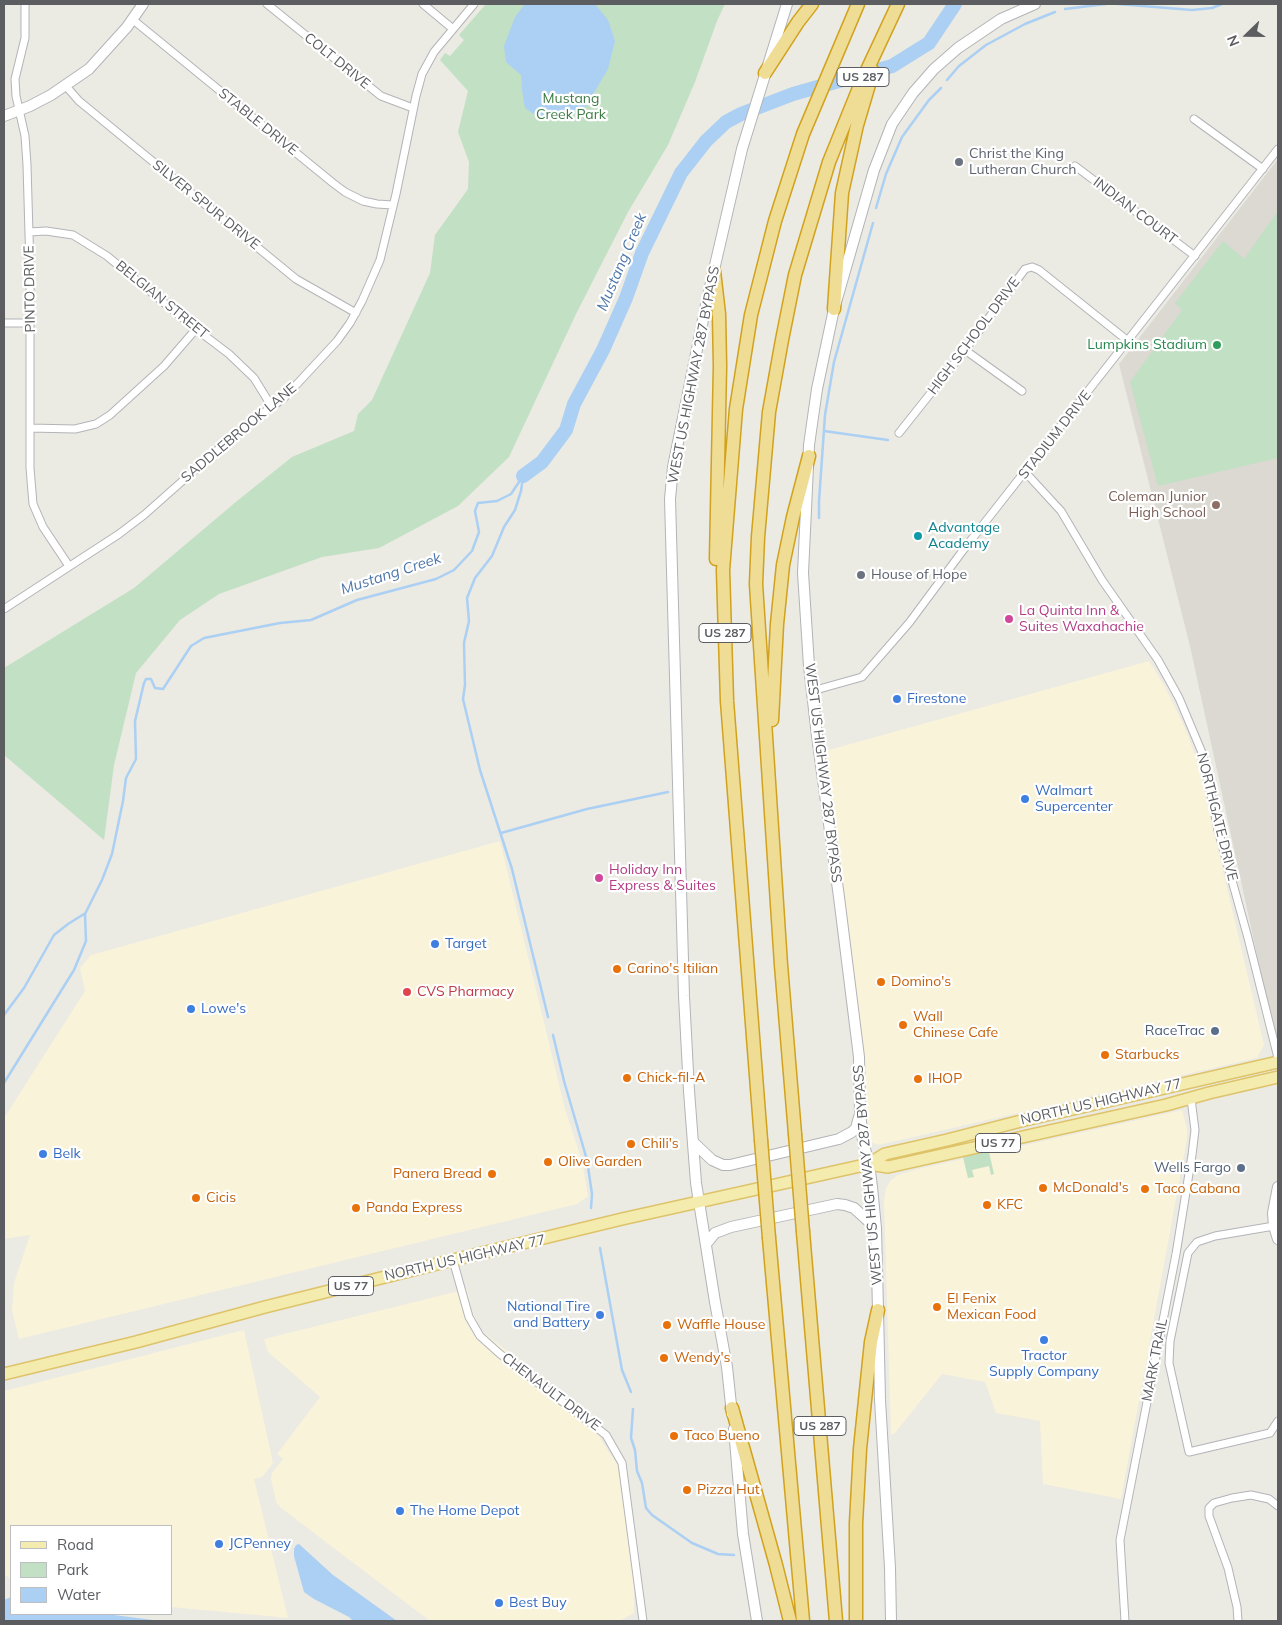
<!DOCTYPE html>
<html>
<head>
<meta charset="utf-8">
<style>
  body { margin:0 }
  #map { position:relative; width:1282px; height:1625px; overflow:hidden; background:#ebeae3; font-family:Mulish,sans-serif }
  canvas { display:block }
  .frame { position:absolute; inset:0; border:5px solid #5b5d61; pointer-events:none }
  .legend { position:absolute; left:10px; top:1525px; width:162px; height:90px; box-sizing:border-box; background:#fff; border:1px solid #bdbec0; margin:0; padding:6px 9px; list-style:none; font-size:15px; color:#5b5d61 }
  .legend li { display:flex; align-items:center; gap:10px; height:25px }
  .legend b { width:25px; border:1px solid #bdbec0 }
  .north { position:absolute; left:1222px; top:10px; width:50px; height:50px; -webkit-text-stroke:4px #fff; paint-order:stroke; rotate:248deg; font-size:14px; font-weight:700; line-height:20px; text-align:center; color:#5b5d61 }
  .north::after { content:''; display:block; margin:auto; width:18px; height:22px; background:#5b5d61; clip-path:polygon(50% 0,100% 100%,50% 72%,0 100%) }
</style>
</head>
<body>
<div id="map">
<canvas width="1282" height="1625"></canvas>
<div class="frame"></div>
<ul class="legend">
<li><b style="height:6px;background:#f4ecaf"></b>Road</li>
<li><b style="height:14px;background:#c2e0c4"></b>Park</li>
<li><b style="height:14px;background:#abd0f3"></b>Water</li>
</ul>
<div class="north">N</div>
</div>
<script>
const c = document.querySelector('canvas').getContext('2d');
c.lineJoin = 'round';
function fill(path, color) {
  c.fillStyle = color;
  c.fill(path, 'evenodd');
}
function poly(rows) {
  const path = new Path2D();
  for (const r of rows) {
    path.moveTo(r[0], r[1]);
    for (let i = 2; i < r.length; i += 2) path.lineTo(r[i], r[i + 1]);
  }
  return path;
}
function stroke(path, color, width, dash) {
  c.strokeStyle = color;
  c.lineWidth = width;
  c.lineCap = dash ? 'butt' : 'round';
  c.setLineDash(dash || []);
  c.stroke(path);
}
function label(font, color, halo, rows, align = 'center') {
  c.font = font + ' Mulish,sans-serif';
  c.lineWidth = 4.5;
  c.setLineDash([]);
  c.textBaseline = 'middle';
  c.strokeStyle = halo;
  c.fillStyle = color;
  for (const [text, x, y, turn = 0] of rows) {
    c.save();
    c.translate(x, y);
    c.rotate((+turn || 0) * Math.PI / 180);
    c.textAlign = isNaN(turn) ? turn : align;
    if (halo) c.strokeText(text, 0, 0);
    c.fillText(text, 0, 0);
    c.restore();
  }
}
fill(poly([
  [1149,661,1165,687,1185,728,1197,760,1264,1045,1257,1058,879,1145,871,1142,867,1134,825,751],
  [500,841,565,1109,582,1161,588,1196,577,1204,19,1339,12,1311,14,1283,30,1235,4,1239,4,1118,85,991,80,968,91,955],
  [1182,1110,1187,1128,1187,1139,1121,1499,1043,1484,1040,1421,996,1413,985,1382,942,1374,895,1433,891,1435,884,1201,886,1188,891,1180,898,1175,918,1169],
  [467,1289,472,1311,482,1331,587,1415,593,1416,600,1438,618,1466,634,1585,634,1613,619,1621,430,1621,281,1508,276,1502,271,1479,272,1473,283,1459,277,1454,320,1397,268,1352,264,1339],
  [244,1330,273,1463,262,1477,254,1479,288,1618,171,1607,171,1526,11,1526,11,1580,4,1574,4,1391]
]), '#f9f3da');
fill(poly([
  [1278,159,1278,1046,1275,1038,1190,646,1119,364]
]), '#dbd9d1');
fill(poly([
  [486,4,725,4,717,21,695,82,668,145,628,212,576,314,509,457,458,506,379,548,322,557,219,594,180,620,136,673,114,765,104,840,4,755,4,668,134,588,237,501,292,457,354,431,358,414,372,400,430,273,435,235,468,189,469,162,458,132,468,91,440,60,445,53,450,56,464,40,459,35],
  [1278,211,1278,458,1158,486,1130,382,1182,310,1175,303,1223,241,1244,259],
  [982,1149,989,1152,994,1174,991,1175,989,1166,972,1170,974,1177,968,1178,963,1157,967,1152]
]), '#c2e0c4');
fill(poly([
  [525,4,595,4,608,20,615,41,608,69,583,111,561,118,541,119,525,108,522,90,521,75,506,62,504,46,515,17],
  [299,1544,333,1575,397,1621,353,1621,349,1617,314,1599,304,1592,294,1556,294,1549,296,1545],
  [11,1597,11,1614,106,1614,161,1621,4,1621,4,1600]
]), '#abd0f3');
stroke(poly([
  [1118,4,1192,10,1212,8,1222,4],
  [1065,9,1106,4],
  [947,80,959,66,986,45,1025,24,1055,12],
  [876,208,886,174,902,137,929,100,941,88],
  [824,431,888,440],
  [523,477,521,491,515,510,504,527,492,556,475,578,467,598,469,621,464,643,465,685,463,699,480,770,512,869,548,1017],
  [819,518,819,501,825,415,834,362,873,223],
  [501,833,587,809,668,792],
  [4,1015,24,988,54,935,68,924,84,914],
  [553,1035,564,1081,587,1160,592,1194,591,1208],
  [4,1083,74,970,86,941,85,914,102,880,112,854,123,801,126,778,136,759,135,721,144,683,146,679,151,679,155,688,163,689,191,646,204,638,280,623,311,620,357,600,436,579,454,570,472,551,479,532,475,511,478,503,497,501,511,494,523,476],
  [600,1248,622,1370,631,1392],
  [633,1409,631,1438,635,1450,637,1471,642,1483,646,1508,652,1515,692,1543,718,1554,734,1555]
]), '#abd0f3', 2.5);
stroke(poly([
  [523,476,542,462,566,430,574,404,603,350,626,298,642,253,681,173,706,141,726,122,741,114,793,94,892,66,929,43,955,4]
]), '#abd0f3', 14);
const street = poly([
  [25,4,25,38,15,79,16,96,25,136,27,165,30,268,30,468,33,504,43,527,69,566],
  [267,4,381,96,413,108],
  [423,4,453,29],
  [132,19,333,183,345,192,363,201,377,204,393,205],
  [65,85,79,101,296,279,356,313],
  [1194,119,1263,169],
  [1075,166,1195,256],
  [29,232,46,231,73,235,107,256,196,329,229,354,254,378,272,407],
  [4,323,30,323],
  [965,350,1022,391],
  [30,428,75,429,96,424,110,415,164,366,196,329],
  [899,433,965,350,1025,269,1032,267,1039,270,1128,341],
  [1026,473,1061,511,1102,580,1158,660,1179,698,1203,755,1218,830,1248,938,1278,1058],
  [4,609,119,534,144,515,241,429,284,398,337,341,350,323,362,301,380,260,396,194,416,96,422,74,434,52,474,4],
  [812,691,862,677,909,623,964,549,1278,149],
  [1274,1226,1215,1236,1197,1242,1188,1253,1170,1341,1169,1363,1189,1452,1270,1433,1278,1421],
  [453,1260,469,1317,480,1336,500,1354,606,1435,622,1463,643,1621],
  [1125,1621,1120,1540,1176,1254,1192,1155,1195,1130,1191,1099],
  [1238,1621,1237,1607,1228,1568,1209,1516,1209,1508,1214,1503,1232,1498,1251,1495,1269,1499,1278,1506]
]);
const secondary = poly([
  [4,116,30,106,51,95,89,69,127,27,143,4],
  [693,1142,712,1160,723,1165,730,1165,839,1139,852,1132,856,1128,859,1117],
  [1278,1187,1273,1213,1274,1226,1278,1239],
  [706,1244,715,1233,731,1227,837,1204,845,1205,854,1208,876,1228],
  [732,1414,727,1367,715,1302,696,1183,689,1091,684,996,670,499,673,467,707,300,742,149,787,4],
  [734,1429,743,1534,757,1621],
  [891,1621,890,1568,880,1400,878,1310,876,1228,872,1187,869,1164,863,1141,860,1112,859,1057,839,897,817,736,809,666,803,573,809,445,817,389,834,309,874,170,892,124,913,93,934,69,958,48,1001,19,1035,4]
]);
const primary = poly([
  [869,1164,888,1167,1166,1105,1209,1093,1278,1077],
  [4,1374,136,1342,265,1307,453,1260,622,1219,869,1164,885,1154,947,1140,1025,1120,1278,1062]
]);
const highway = poly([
  [765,73,798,22,812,4],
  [714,271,719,314,720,366,716,559],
  [834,309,842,193,857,125,873,71],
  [772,720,777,624,783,565,793,517,809,456],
  [795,1134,781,965,756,584,758,537,769,412,782,340,795,275,829,162,861,83,898,4],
  [761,1140,727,701,723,570,736,409,751,315,775,221,803,134,858,4],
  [803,1232,836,1621],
  [769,1238,803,1621],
  [732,1408,776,1565,790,1621],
  [856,1621,856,1523,860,1449,871,1342,878,1310]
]);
stroke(street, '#b3b4b8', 9);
stroke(secondary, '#b2b4b8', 12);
stroke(primary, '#dec369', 14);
stroke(highway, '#d1a21d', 15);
stroke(street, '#fff', 7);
stroke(secondary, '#fff', 10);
stroke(primary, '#f4ecaf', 11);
stroke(highway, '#efdd96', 12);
const highwayBridge = poly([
  [795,1134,803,1232],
  [761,1140,769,1238]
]);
stroke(highwayBridge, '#d1a21d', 15, []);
stroke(highwayBridge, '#efdd96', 12);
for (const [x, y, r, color] of [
  [959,162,5,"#6b7280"],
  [1217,345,5,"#2e9e5b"],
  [1216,505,5,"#8d6e63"],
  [918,536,5,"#0f9aa8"],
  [861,575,5,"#6b7280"],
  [1009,619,5,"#d1479c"],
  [897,699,5,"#3f7fe0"],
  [1025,799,5,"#3f7fe0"],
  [599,878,5,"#d1479c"],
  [435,944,5,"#3f7fe0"],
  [617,969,5,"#e8710a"],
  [881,982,5,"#e8710a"],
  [407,992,5,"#e0444e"],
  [191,1009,5,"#3f7fe0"],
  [903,1025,5,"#e8710a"],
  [1215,1031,5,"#5c6f8a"],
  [1105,1055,5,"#e8710a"],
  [627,1078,5,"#e8710a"],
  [918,1079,5,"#e8710a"],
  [631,1144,5,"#e8710a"],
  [43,1154,5,"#3f7fe0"],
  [548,1162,5,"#e8710a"],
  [1241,1168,5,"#5c6f8a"],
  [492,1174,5,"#e8710a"],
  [1043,1188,5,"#e8710a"],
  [1145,1189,5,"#e8710a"],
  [196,1198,5,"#e8710a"],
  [987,1205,5,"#e8710a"],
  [356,1208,5,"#e8710a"],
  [937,1307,5,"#e8710a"],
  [600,1315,5,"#3f7fe0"],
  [667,1325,5,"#e8710a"],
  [1044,1340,5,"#3f7fe0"],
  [664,1358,5,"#e8710a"],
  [674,1436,5,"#e8710a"],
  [687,1490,5,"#e8710a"],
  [400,1511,5,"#3f7fe0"],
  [219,1544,5,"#3f7fe0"],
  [499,1603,5,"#3f7fe0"]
]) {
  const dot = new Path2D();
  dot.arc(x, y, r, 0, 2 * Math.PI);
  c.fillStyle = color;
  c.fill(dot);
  stroke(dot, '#fff', 2);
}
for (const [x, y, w] of [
  [863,77,52],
  [725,633,52],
  [998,1143,45],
  [351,1286,45],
  [820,1426,52]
]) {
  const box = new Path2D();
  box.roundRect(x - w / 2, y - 9.5, w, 19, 4);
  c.fillStyle = '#fff';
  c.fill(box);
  stroke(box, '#5b5d61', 1);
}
label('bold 12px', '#5b5d61', null, [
  ["US 287",863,77],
  ["US 287",725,633],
  ["US 77",998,1143],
  ["US 77",351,1286],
  ["US 287",820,1426]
]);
label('14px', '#5b5d61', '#fff', [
  ["COLT DRIVE",337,61,39],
  ["STABLE DRIVE",258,122,39],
  ["SILVER SPUR DRIVE",206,205,39],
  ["INDIAN COURT",1135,211,37],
  ["PINTO DRIVE",30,289,-91],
  ["BELGIAN STREET",162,300,39],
  ["HIGH SCHOOL DRIVE",974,336,-53],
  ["WEST US HIGHWAY 287 BYPASS",694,375,-79],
  ["SADDLEBROOK LANE",239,433,-40],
  ["STADIUM DRIVE",1055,435,-52],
  ["WEST US HIGHWAY 287 BYPASS",823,773,83],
  ["NORTHGATE DRIVE",1217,817,76],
  ["NORTH US HIGHWAY 77",1101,1102,-13],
  ["WEST US HIGHWAY 287 BYPASS",868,1175,-95],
  ["NORTH US HIGHWAY 77",465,1258,-13],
  ["MARK TRAIL",1155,1360,-79],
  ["CHENAULT DRIVE",551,1392,37]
]);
label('14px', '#3f7c45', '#fff', [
  ["Mustang",571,99],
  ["Creek Park",571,115]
]);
label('14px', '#5b616d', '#fff', [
  ["Christ the King",969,154],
  ["Lutheran Church",969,170],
  ["House of Hope",871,575]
], 'left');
label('14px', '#27864d', '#fff', [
  ["Lumpkins Stadium",1207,345]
], 'right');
label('14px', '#785e54', '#fff', [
  ["Coleman Junior",1206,497],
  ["High School",1206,513]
], 'right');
label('14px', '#0d838f', '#fff', [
  ["Advantage",928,528],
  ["Academy",928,544]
], 'left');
label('14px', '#b23c85', '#fff', [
  ["La Quinta Inn &",1019,611],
  ["Suites Waxahachie",1019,627],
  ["Holiday Inn",609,870],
  ["Express & Suites",609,886]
], 'left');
label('14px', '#366cbe', '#fff', [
  ["Firestone",907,699],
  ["Walmart",1035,791],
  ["Supercenter",1035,807],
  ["Target",445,944],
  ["Lowe's",201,1009],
  ["Belk",53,1154],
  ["National Tire",590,1307,"right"],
  ["and Battery",590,1323,"right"],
  ["Tractor",1044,1356,"center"],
  ["Supply Company",1044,1372,"center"],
  ["The Home Depot",410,1511],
  ["JCPenney",229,1544],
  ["Best Buy",509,1603]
], 'left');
label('14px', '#c56008', '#fff', [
  ["Carino's Itilian",627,969],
  ["Domino's",891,982],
  ["Wall",913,1017],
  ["Chinese Cafe",913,1033],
  ["Starbucks",1115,1055],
  ["Chick-fil-A",637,1078],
  ["IHOP",928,1079],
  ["Chili's",641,1144],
  ["Olive Garden",558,1162],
  ["Panera Bread",482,1174,"right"],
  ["McDonald's",1053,1188],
  ["Taco Cabana",1155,1189],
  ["Cicis",206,1198],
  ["KFC",997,1205],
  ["Panda Express",366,1208],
  ["El Fenix",947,1299],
  ["Mexican Food",947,1315],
  ["Waffle House",677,1325],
  ["Wendy's",674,1358],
  ["Taco Bueno",684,1436],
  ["Pizza Hut",697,1490]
], 'left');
label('14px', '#be3a42', '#fff', [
  ["CVS Pharmacy",417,992]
], 'left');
label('14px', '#4e5e75', '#fff', [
  ["RaceTrac",1205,1031],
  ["Wells Fargo",1231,1168]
], 'right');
label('italic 15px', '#4e77ab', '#fff', [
  ["Mustang Creek",622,262,-67],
  ["Mustang Creek",391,574,-18]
]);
</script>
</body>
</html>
